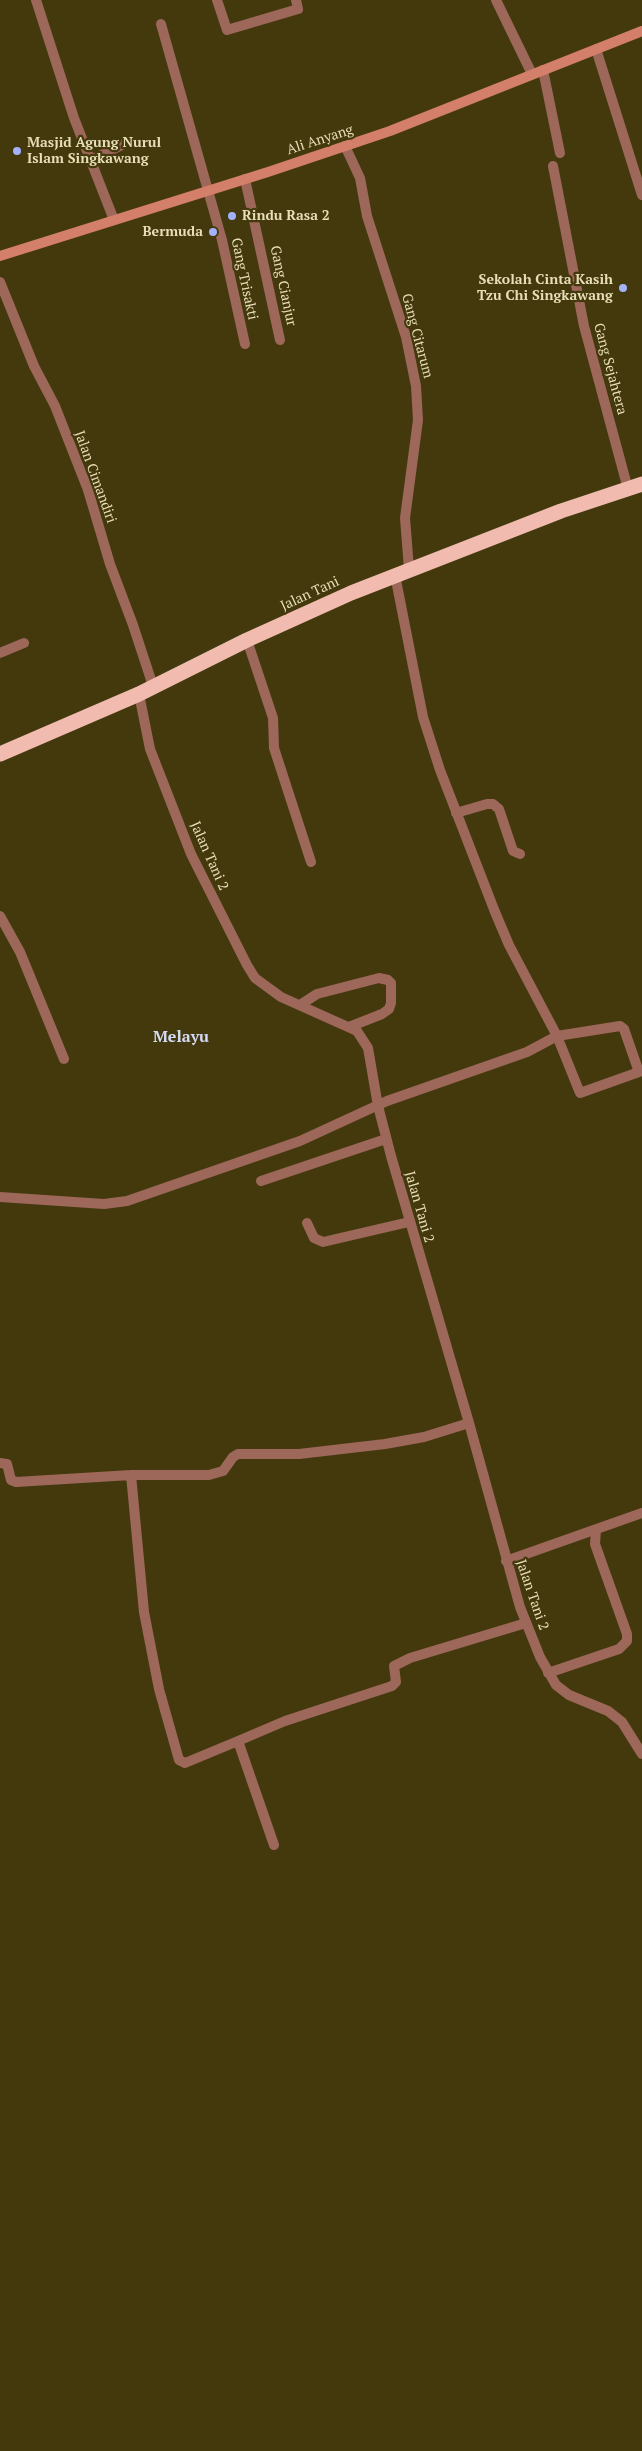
<!DOCTYPE html>
<html>
<head>
<meta charset="utf-8">
<style>
  body { margin:0 }
  canvas { display:block; background:#44390d }
</style>
</head>
<body>
<canvas width="642" height="2451"></canvas>
<script>
const c = document.querySelector('canvas').getContext('2d');
c.lineJoin = 'round';
function poly(rows) {
  const path = new Path2D();
  for (const r of rows) {
    path.moveTo(r[0], r[1]);
    for (let i = 2; i < r.length; i += 2) path.lineTo(r[i], r[i + 1]);
  }
  return path;
}
function stroke(path, color, width, dash) {
  c.strokeStyle = color;
  c.lineWidth = width;
  c.lineCap = dash ? 'butt' : 'round';
  c.setLineDash(dash || []);
  c.stroke(path);
}
function label(font, color, halo, rows, align = 'center') {
  c.font = font + ' "PT Serif",serif';
  c.lineWidth = 4.5;
  c.setLineDash([]);
  c.textBaseline = 'middle';
  c.strokeStyle = halo;
  c.fillStyle = color;
  for (const [text, x, y, turn = 0] of rows) {
    c.save();
    c.translate(x, y);
    c.rotate((+turn || 0) * Math.PI / 180);
    c.textAlign = isNaN(turn) ? turn : align;
    if (halo) c.strokeText(text, 0, 0);
    c.fillText(text, 0, 0);
    c.restore();
  }
}
stroke(poly([
  [36,0,74,118,114,220],
  [217,0,227,30,298,9,296,0],
  [496,0,532,74],
  [161,24,222,240,245,344],
  [596,49,642,195],
  [543,70,560,153],
  [345,146,360,178,367,216,406,337,416,386,418,420,405,518,409,569],
  [91,160,124,144],
  [553,166,584,326,628,489],
  [245,179,280,340],
  [0,282,34,366,55,406,88,490,110,564,133,625,153,686],
  [247,640,273,718,274,748,311,862],
  [0,653,24,643],
  [139,694,150,749,191,854,247,965,255,978,281,997,357,1031,368,1048,378,1106,391,1156,469,1423,520,1607,540,1657,556,1685,569,1695,608,1711,622,1722,642,1754],
  [456,813,487,804,493,804,499,809,513,851,520,854],
  [0,916,20,952,64,1059],
  [300,1005,317,994,379,978,388,980,391,983,391,1003,389,1009,382,1014,349,1027],
  [261,1181,386,1139],
  [0,1197,104,1204,127,1201,300,1141,387,1101,527,1052,557,1036,620,1026,624,1029,639,1072,580,1093,557,1036,509,945,495,912,440,770,423,717,395,575],
  [307,1223,314,1238,323,1242,409,1222],
  [0,1463,7,1464,11,1480,16,1482,131,1475,209,1475,223,1471,233,1457,238,1454,299,1454,385,1444,424,1437,469,1423],
  [131,1475,144,1612,159,1689,179,1760,185,1763,238,1741],
  [506,1561,642,1513],
  [548,1673,619,1649,627,1641,627,1634,595,1544,596,1530],
  [274,1845,238,1741,285,1721,392,1686,396,1682,394,1666,410,1658,526,1623]
]), '#9d675a', 10);
stroke(poly([
  [0,256,268,172,390,131,642,31]
]), '#d37f6a', 10);
stroke(poly([
  [0,754,139,694,247,640,351,593,561,511,642,484]
]), '#f1bcaf', 15);
for (const [x, y, r, color] of [
  [17,151,5,"#a3b2fd"],
  [232,216,5,"#a3b2fd"],
  [213,232,5,"#a3b2fd"],
  [623,288,5,"#a3b2fd"]
]) {
  const dot = new Path2D();
  dot.arc(x, y, r, 0, 2 * Math.PI);
  c.fillStyle = color;
  c.fill(dot);
  stroke(dot, '#44390d', 2);
}
label('14px', '#e8deb8', '#44390d', [
  ["Ali Anyang",320,140,-18],
  ["Gang Trisakti",244,279,78],
  ["Gang Cianjur",283,286,78],
  ["Gang Citarum",417,336,75],
  ["Gang Sejahtera",610,369,75],
  ["Jalan Cimandiri",95,477,70],
  ["Jalan Tani",310,594,-25],
  ["Jalan Tani 2",209,856,66],
  ["Jalan Tani 2",419,1207,74],
  ["Jalan Tani 2",532,1595,71]
]);
label('bold 14px', '#e8deb8', '#44390d', [
  ["Masjid Agung Nurul",27,143],
  ["Islam Singkawang",27,159],
  ["Rindu Rasa 2",242,216],
  ["Bermuda",203,232,"right"],
  ["Sekolah Cinta Kasih",613,280,"right"],
  ["Tzu Chi Singkawang",613,296,"right"]
], 'left');
label('bold 16px', '#d5dcf9', '#44390d', [
  ["Melayu",181,1037]
]);
</script>
</body>
</html>
